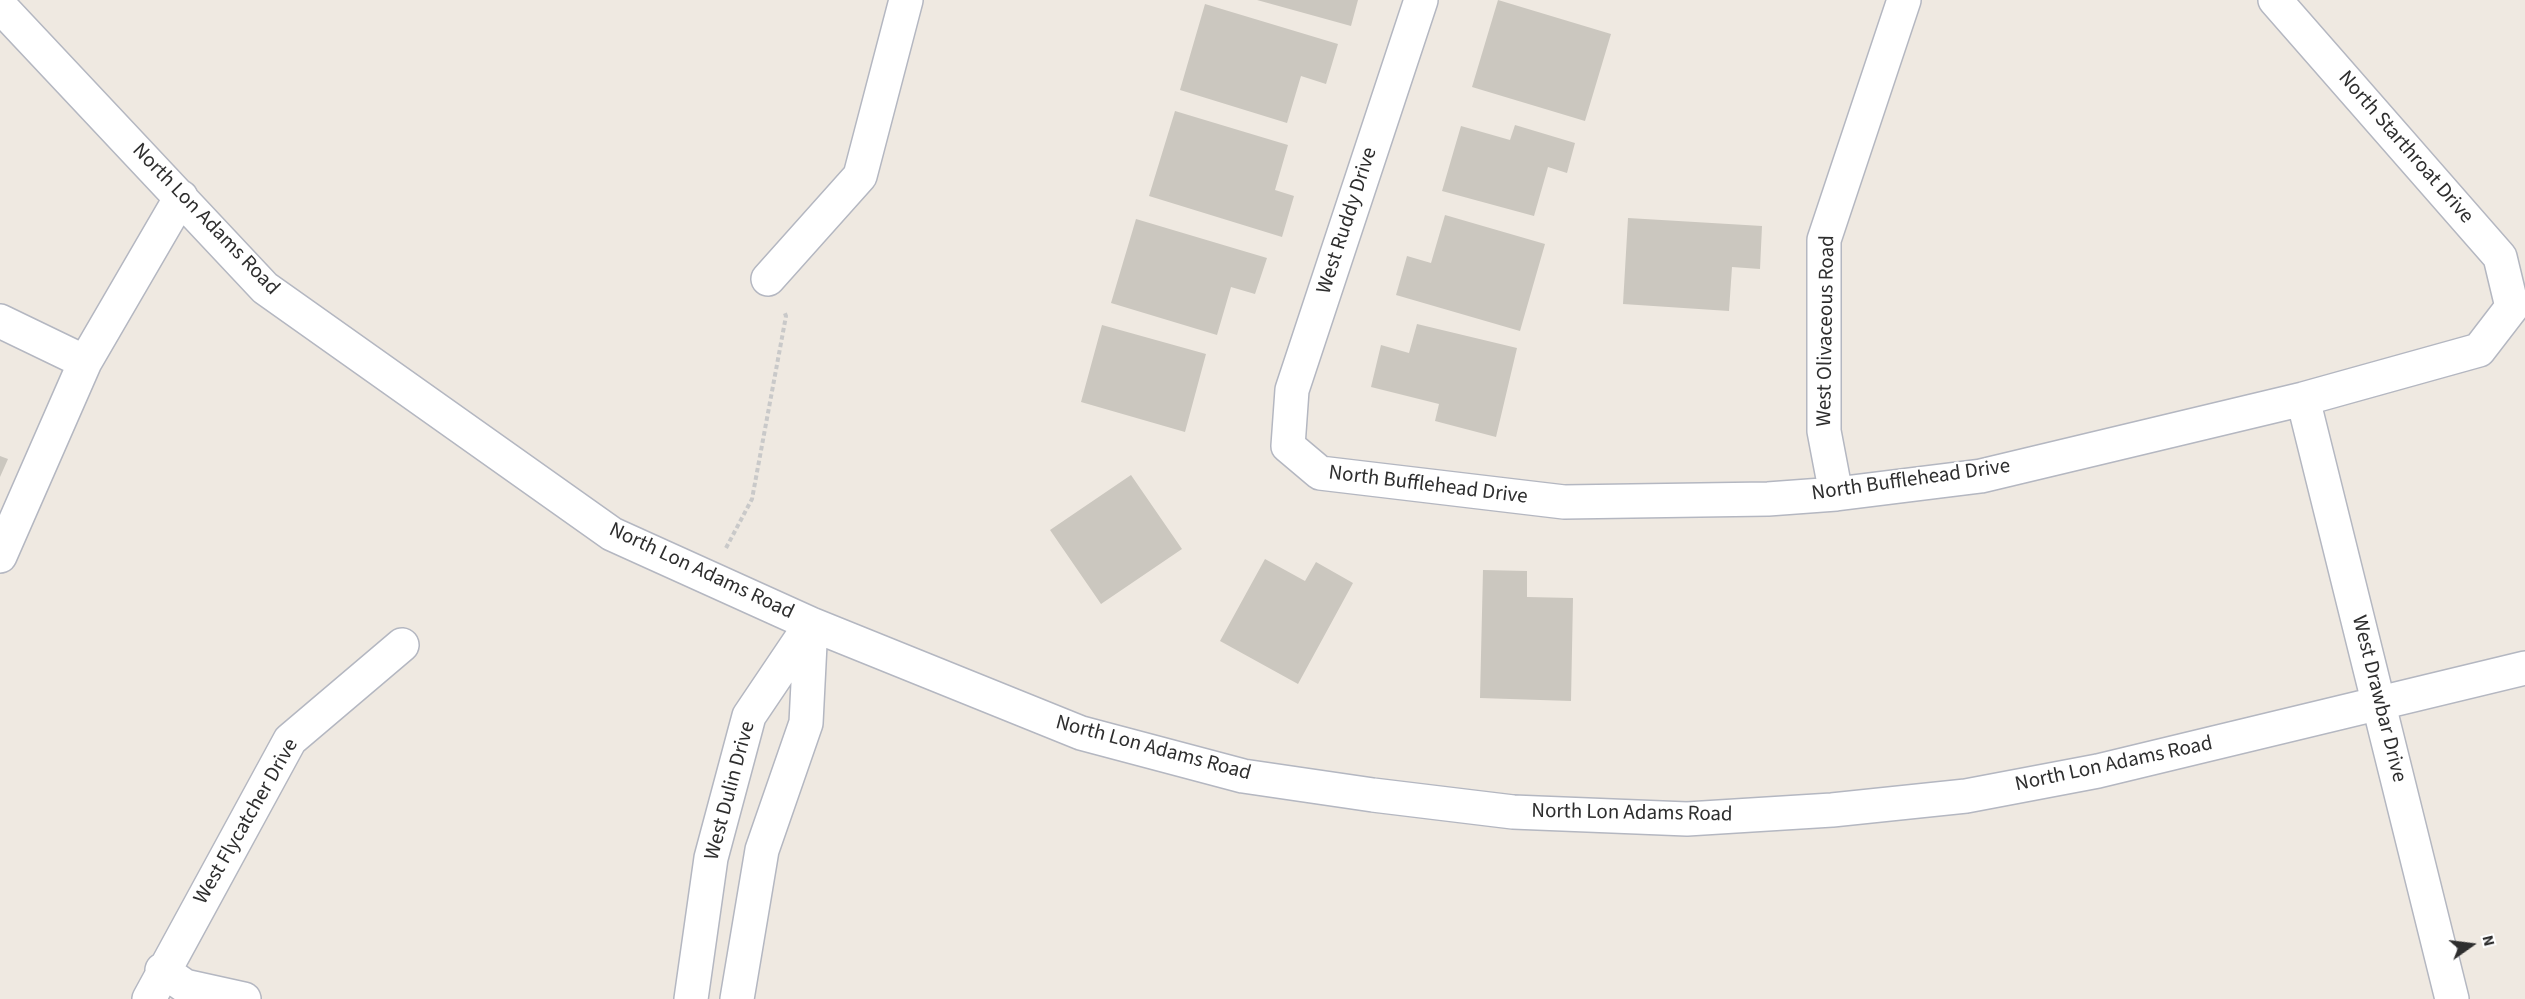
<!DOCTYPE html>
<html>
<head>
<meta charset="utf-8">
<style>
  body { margin:0 }
  #map { position:relative; width:2525px; height:999px; overflow:hidden; background:#efe9e1; font-family:"Source Sans 3",sans-serif }
  canvas { display:block }
  .north { position:absolute; left:2441px; top:915px; width:60px; height:60px; -webkit-text-stroke:4px #fff; paint-order:stroke; rotate:76deg; font-size:16px; font-weight:700; line-height:24px; text-align:center; color:#2e2e2e }
  .north::after { content:''; display:block; margin:auto; width:21px; height:27px; background:#2e2e2e; clip-path:polygon(50% 0,100% 100%,50% 72%,0 100%) }
</style>
</head>
<body>
<div id="map">
<canvas width="2525" height="999"></canvas>
<div class="north">N</div>
</div>
<script>
const c = document.querySelector('canvas').getContext('2d');
c.lineJoin = 'round';
function fill(path, color) {
  c.fillStyle = color;
  c.fill(path, 'evenodd');
}
function poly(rows) {
  const path = new Path2D();
  for (const r of rows) {
    path.moveTo(r[0], r[1]);
    for (let i = 2; i < r.length; i += 2) path.lineTo(r[i], r[i + 1]);
  }
  return path;
}
function stroke(path, color, width, dash) {
  c.strokeStyle = color;
  c.lineWidth = width;
  c.lineCap = dash ? 'butt' : 'round';
  c.setLineDash(dash || []);
  c.stroke(path);
}
function label(font, color, halo, rows, align = 'center') {
  c.font = font + ' "Source Sans 3",sans-serif';
  c.lineWidth = 5;
  c.setLineDash([]);
  c.textBaseline = 'middle';
  c.strokeStyle = halo;
  c.fillStyle = color;
  for (const [text, x, y, turn = 0] of rows) {
    c.save();
    c.translate(x, y);
    c.rotate((+turn || 0) * Math.PI / 180);
    c.textAlign = isNaN(turn) ? turn : align;
    if (halo) c.strokeText(text, 0, 0);
    c.fillText(text, 0, 0);
    c.restore();
  }
}
fill(poly([
  [1257,0,1358,0,1351,26],
  [1498,0,1611,34,1585,121,1472,87],
  [1205,4,1338,44,1326,84,1301,76,1287,123,1180,90],
  [1175,111,1288,145,1275,190,1294,196,1282,237,1149,196],
  [1515,125,1575,143,1567,173,1548,167,1534,216,1442,191,1461,126,1510,140],
  [1445,215,1545,244,1520,331,1396,295,1407,256,1431,263],
  [1628,218,1762,226,1760,269,1732,267,1729,311,1623,304],
  [1136,219,1267,258,1255,294,1231,287,1217,335,1111,303],
  [1417,324,1517,348,1496,437,1435,421,1439,404,1371,387,1381,345,1409,353],
  [1102,325,1206,354,1185,432,1081,402],
  [0,456,8,459,0,477],
  [1131,475,1182,549,1101,604,1050,530],
  [1265,559,1305,581,1316,562,1353,583,1298,684,1220,641],
  [1483,570,1527,571,1527,597,1573,598,1571,701,1480,698]
]), '#cbc7bf');
const minor = poly([
  [1421,0,1292,390,1288,446,1320,473,1564,502,1768,499,1836,494,1981,476,2303,399,2479,350,2512,307,2500,257,2275,0],
  [0,6,265,288,612,534,811,624,1081,733,1243,776,1373,795,1513,812,1687,819,1832,810,1966,796,2098,771,2525,668],
  [768,279,860,176,906,0],
  [0,321,85,362],
  [2303,399,2452,999],
  [1836,494,1824,431,1824,240,1904,0],
  [0,556,85,362,181,197],
  [162,970,185,986,244,999],
  [149,999,290,740,402,645],
  [691,999,711,858,749,716,811,624],
  [737,999,762,850,806,723,811,624]
]);
stroke(minor, '#b4b7c1', 36);
stroke(poly([
  [726,548,752,499,786,316,784,311]
]), '#c9c9c9', 4, [4.5, 3]);
stroke(minor, '#fff', 33);
label('21px', '#2e2e2e', '#fff', [
  ["North Starthroat Drive",2405,148,49],
  ["North Lon Adams Road",205,220,46],
  ["West Ruddy Drive",1348,221,-72],
  ["West Olivaceous Road",1827,331,-89],
  ["North Bufflehead Drive",1911,481,-8],
  ["North Bufflehead Drive",1428,486,7],
  ["North Lon Adams Road",701,572,25],
  ["West Drawbar Drive",2378,699,76],
  ["North Lon Adams Road",1153,749,15],
  ["North Lon Adams Road",2114,765,-12],
  ["West Dulin Drive",731,791,-75],
  ["North Lon Adams Road",1632,814,1],
  ["West Flycatcher Drive",247,822,-60]
]);
</script>
</body>
</html>
